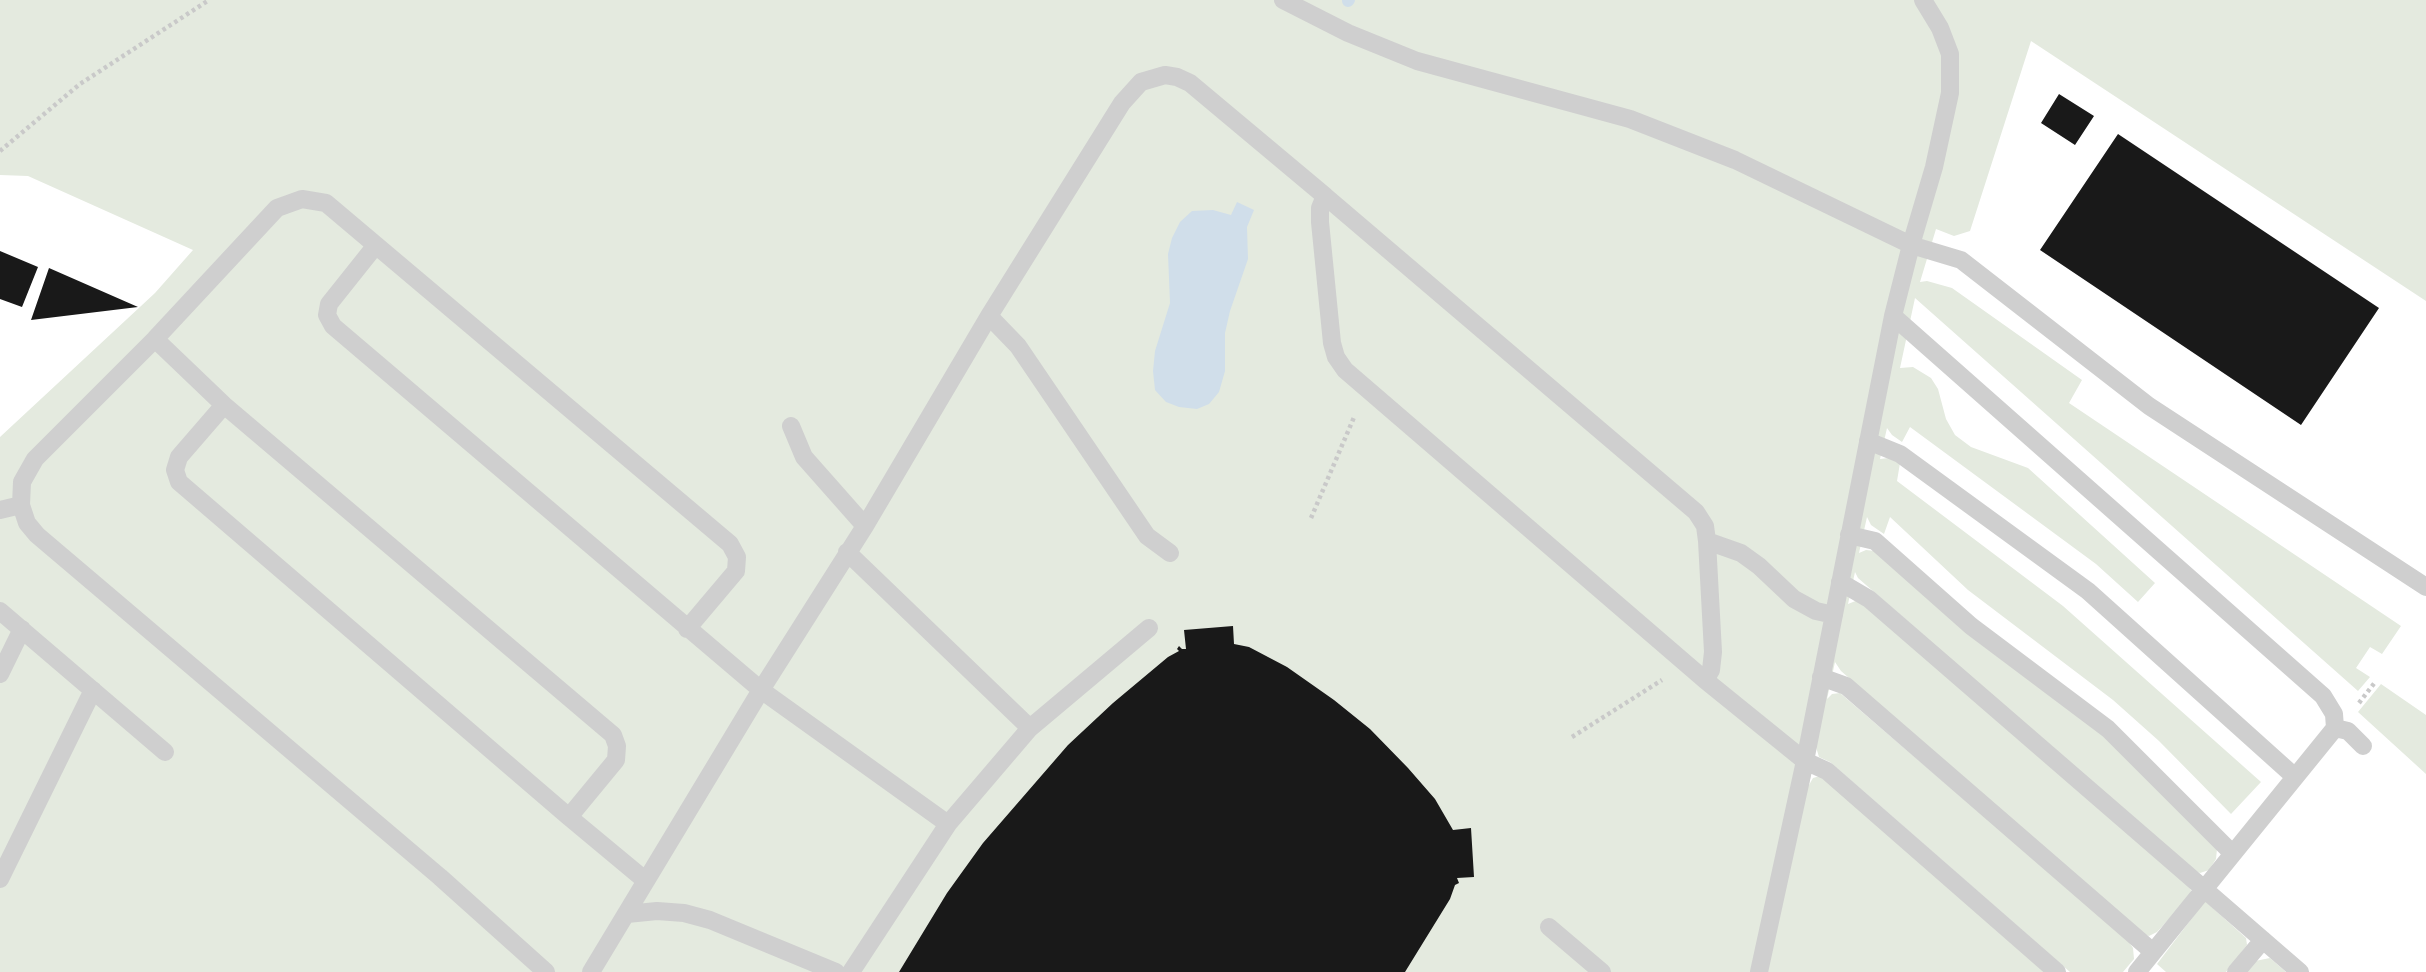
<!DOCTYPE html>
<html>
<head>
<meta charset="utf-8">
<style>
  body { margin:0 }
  canvas { display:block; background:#fff }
</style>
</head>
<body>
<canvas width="2426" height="972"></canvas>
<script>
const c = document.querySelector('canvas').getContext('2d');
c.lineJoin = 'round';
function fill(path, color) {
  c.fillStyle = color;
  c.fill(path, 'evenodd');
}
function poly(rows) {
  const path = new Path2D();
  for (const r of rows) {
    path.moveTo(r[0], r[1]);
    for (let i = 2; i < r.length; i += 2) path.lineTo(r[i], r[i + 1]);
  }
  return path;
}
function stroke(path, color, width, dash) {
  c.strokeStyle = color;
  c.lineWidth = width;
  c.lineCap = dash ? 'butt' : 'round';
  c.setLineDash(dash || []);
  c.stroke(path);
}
fill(poly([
  [0,0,2426,0,2426,301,2031,41,1970,231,1954,236,1936,229,1920,282,1927,281,1952,288,2082,380,2069,403,2401,626,2382,654,2370,647,2356,668,2370,677,2358,691,1915,298,1900,368,1913,367,1931,378,1938,389,1946,419,1955,435,1971,447,2028,468,2155,583,2138,602,2096,564,1910,427,1902,442,1892,435,1887,428,1880,459,1889,458,1900,463,1897,481,2063,606,2261,782,2231,814,2159,741,2113,700,1968,590,1890,517,1884,534,1871,525,1867,517,1859,553,1866,550,1875,551,2096,729,2210,839,2217,849,2216,859,2209,870,2200,873,2193,870,1858,578,1855,572,1848,604,1858,600,2187,884,2191,890,2190,896,2157,932,2149,936,2141,933,1841,671,1835,662,1827,699,1832,694,1840,693,2127,939,2133,948,2134,959,2123,972,2070,972,1830,762,1819,757,1816,747,1809,785,1813,778,1820,776,2047,972,0,972,0,437,155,293,193,250,28,176,0,175],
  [2381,684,2426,715,2426,774,2358,712],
  [2205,901,2246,938,2247,945,2226,972,2166,972,2157,964],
  [2270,958,2286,972,2246,972,2255,961]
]), '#e4eadf');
fill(poly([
  [1237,202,1254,210,1247,227,1248,259,1230,311,1225,333,1225,371,1219,392,1209,404,1197,409,1179,407,1166,402,1155,390,1153,371,1155,351,1170,303,1168,254,1172,238,1180,222,1192,211,1213,210,1231,215]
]), '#d0deea');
stroke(poly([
  [1348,1,1349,0]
]), '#d0deea', 12);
fill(poly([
  [2059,94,2094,116,2075,145,2041,123],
  [2118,134,2379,308,2301,425,2040,250],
  [0,251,38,267,22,307,0,299],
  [49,268,138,307,31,320],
  [1233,626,1234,644,1249,647,1287,667,1334,700,1370,729,1408,768,1435,799,1453,830,1471,828,1474,877,1457,878,1459,883,1455,885,1450,899,1405,972,899,972,947,893,983,843,1068,745,1113,703,1168,657,1179,651,1177,649,1179,646,1182,649,1186,649,1184,630]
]), '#191919');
stroke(poly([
  [0,151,80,84,209,0],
  [1311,518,1355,415],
  [2359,703,2376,681],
  [1572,737,1662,680]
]), '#c9c9c9', 4.5, [3.5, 3.5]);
stroke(poly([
  [1283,0,1348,33,1417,61,1630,119,1735,160,1911,245,1961,260,2149,406,2426,587],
  [1325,196,1696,512,1705,526,1707,541,1713,652,1711,670,1705,680],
  [376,245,329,304,327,315,333,326,761,690,948,824],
  [989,316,1018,346,1147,536,1170,553],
  [1893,316,2323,696,2334,714,2335,728,2137,972],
  [155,339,224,405,613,735,617,746,616,760,569,817],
  [224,405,179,457,175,470,179,482,569,817,646,881],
  [791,426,804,457,865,526],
  [1868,441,1900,454,2088,591,2295,777],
  [0,510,21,505],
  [1849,535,1875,541,1971,626,2108,729,2233,854],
  [1707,541,1741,553,1759,566,1794,599,1816,611,1834,615],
  [847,552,1030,728],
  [1840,582,1869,599,2300,972],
  [0,611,165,752],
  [0,674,22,629],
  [1821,677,1846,686,2153,952],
  [2335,728,2348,731,2363,746],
  [0,879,93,690],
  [627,914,657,911,684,913,710,920,836,972],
  [1549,927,1602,972],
  [546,972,440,877,37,535,27,523,21,505,22,482,35,459,155,339,277,208,302,199,326,203,730,544,737,557,736,571,687,629],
  [591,972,761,690,865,526,989,316,1122,103,1141,82,1165,75,1177,77,1190,83,1325,196,1320,208,1320,222,1332,343,1336,357,1345,370,1705,680,1805,761,1827,771,2057,972],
  [851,972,948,824,1030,728,1149,628],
  [1759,972,1805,761,1893,316,1911,245,1934,167,1950,93,1950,54,1940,28,1923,0],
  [2236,972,2263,940]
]), '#cfcfcf', 18);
</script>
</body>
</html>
